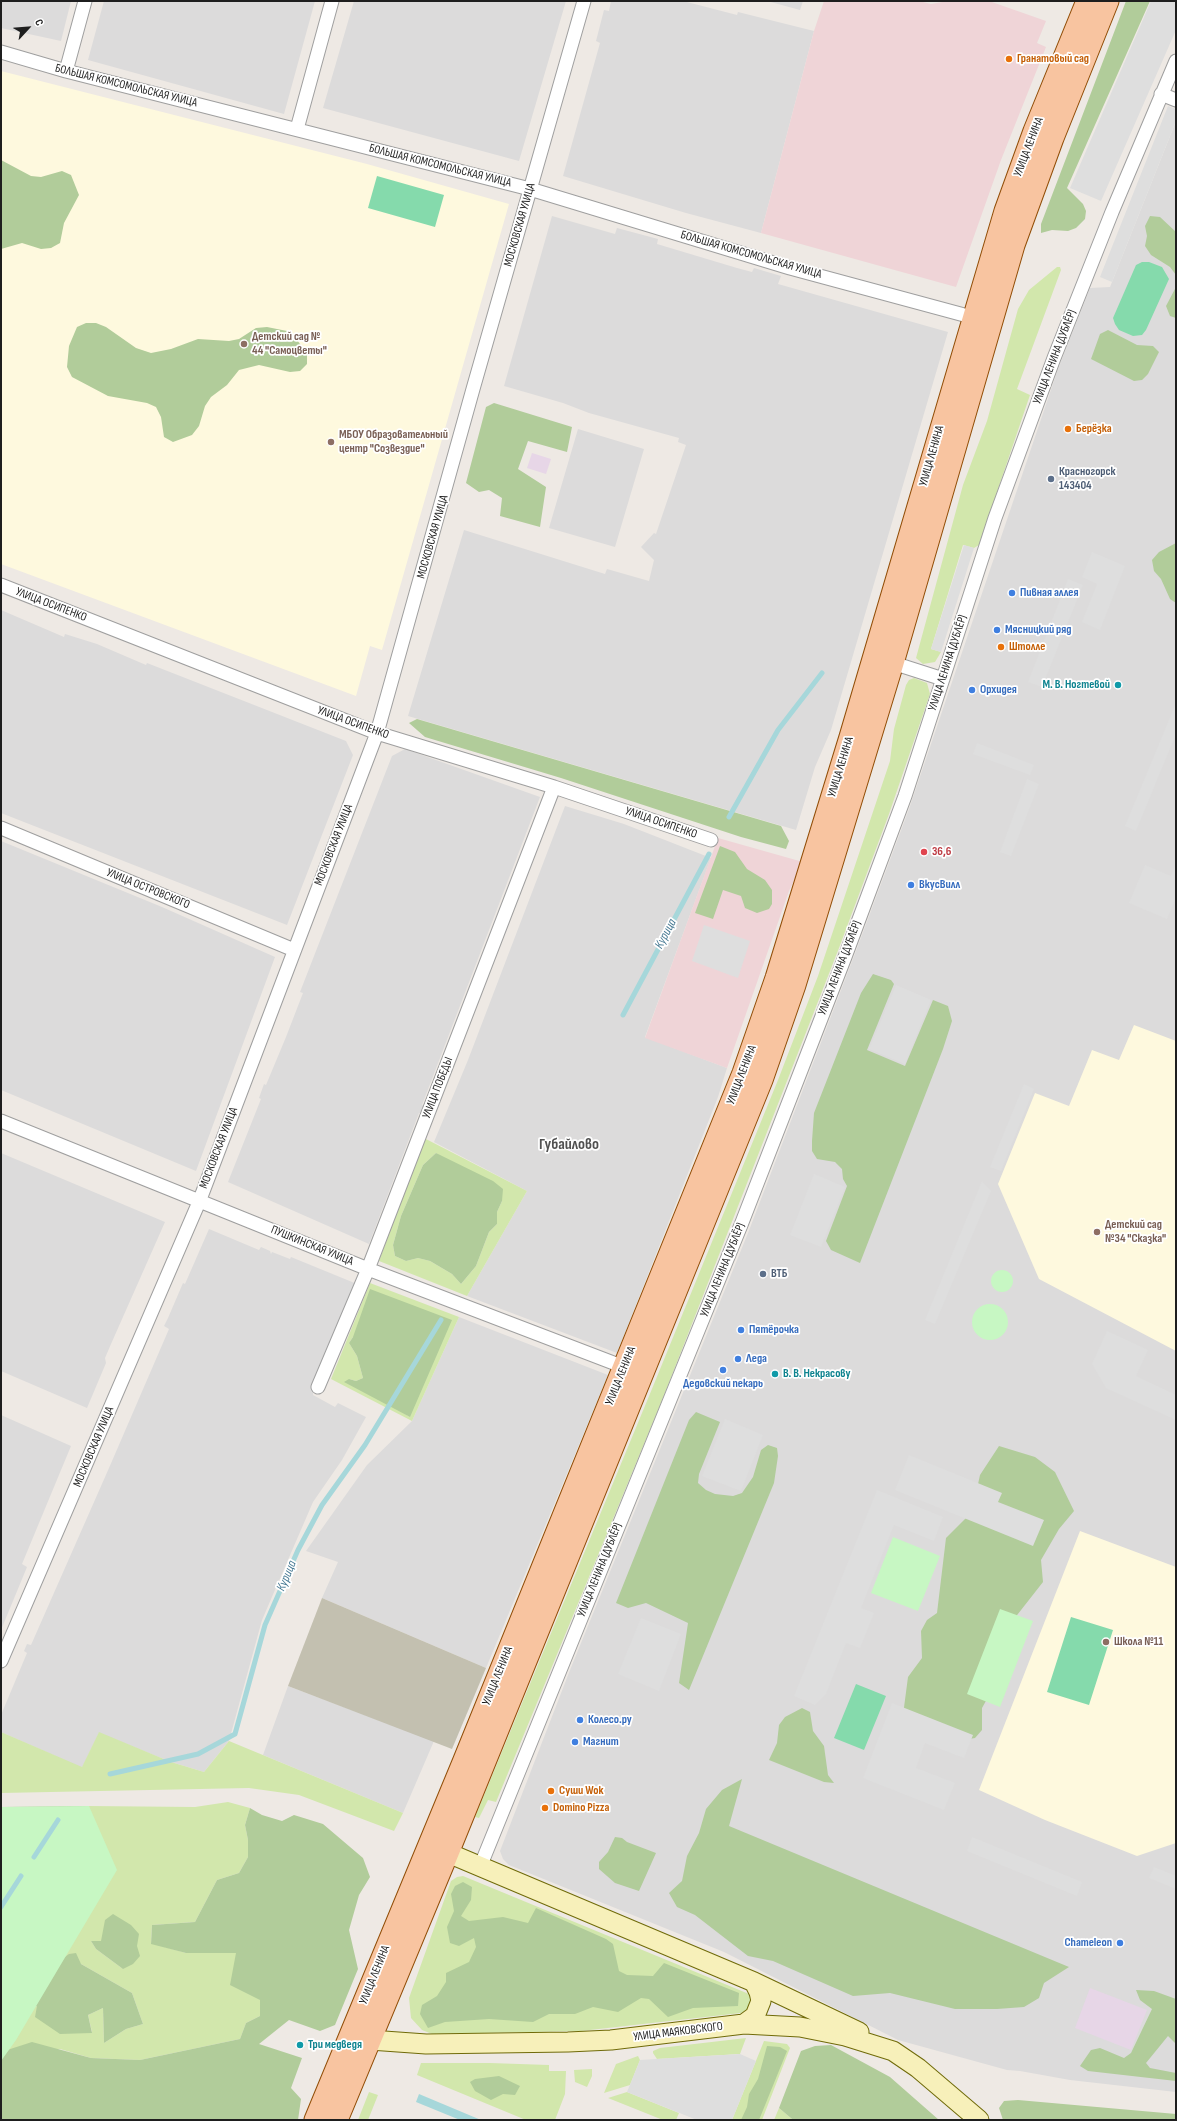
<!DOCTYPE html>
<html>
<head>
<meta charset="utf-8">
<style>
  body { margin:0 }
  #map { position:relative; width:1177px; height:2121px; overflow:hidden; background:#eee9e4; font-family:"Sofia Sans Condensed",sans-serif }
  canvas { display:block }
  .frame { position:absolute; inset:0; border:2px solid #1e1e1e; pointer-events:none }
  .north { position:absolute; left:8px; top:8px; width:40px; height:40px; -webkit-text-stroke:3px #fff; paint-order:stroke; rotate:64deg; font-size:11px; font-weight:700; line-height:16px; text-align:center; color:#1e1e1e }
  .north::after { content:''; display:block; margin:auto; width:14px; height:18px; background:#1e1e1e; clip-path:polygon(50% 0,100% 100%,50% 72%,0 100%) }
</style>
</head>
<body>
<div id="map">
<canvas width="1177" height="2121"></canvas>
<div class="frame"></div>
<div class="north">С</div>
</div>
<script>
const c = document.querySelector('canvas').getContext('2d');
c.lineJoin = 'round';
function fill(path, color) {
  c.fillStyle = color;
  c.fill(path, 'evenodd');
}
function poly(rows) {
  const path = new Path2D();
  for (const r of rows) {
    if (r.length === 3) {
      path.moveTo(r[0] + r[2], r[1]);
      path.arc(r[0], r[1], r[2], 0, 2 * Math.PI);
      continue;
    }
    path.moveTo(r[0], r[1]);
    for (let i = 2; i < r.length; i += 2) path.lineTo(r[i], r[i + 1]);
  }
  return path;
}
function stroke(path, color, width, dash) {
  c.strokeStyle = color;
  c.lineWidth = width;
  c.lineCap = dash ? 'butt' : 'round';
  c.setLineDash(dash || []);
  c.stroke(path);
}
function label(font, color, halo, rows, align = 'center') {
  c.font = font + ' "Sofia Sans Condensed",sans-serif';
  c.lineWidth = 3.5;
  c.setLineDash([]);
  c.textBaseline = 'middle';
  c.strokeStyle = halo;
  c.fillStyle = color;
  for (const [text, x, y, turn = 0] of rows) {
    c.save();
    c.translate(x, y);
    c.rotate((+turn || 0) * Math.PI / 180);
    c.textAlign = isNaN(turn) ? turn : align;
    if (halo) c.strokeText(text, 0, 0);
    c.fillText(text, 0, 0);
    c.restore();
  }
}
fill(poly([
  [1,1,71,1,61,41,1,28],
  [104,1,315,1,284,114,88,60],
  [354,1,566,1,519,161,323,108],
  [611,1,683,1,737,15,738,12,814,31,761,233,686,213,563,176,600,43,596,41,604,10,609,11],
  [767,1,803,1,800,10],
  [1176,121,1176,2092,1070,2080,1020,2071,1007,2070,898,2040,724,1952,509,1865,503,1859,500,1851,570,1670,748,1233,856,951,909,809,1058,369,1090,288,1110,287],
  [552,216,615,234,617,228,658,239,657,244,737,268,752,272,754,268,781,276,778,284,948,332,831,730,815,767,796,830,408,716,464,530,605,574,607,569,649,581,654,560,641,547,654,533,656,534,686,445,678,442,679,438,589,413,563,403,504,386],
  [578,429,644,449,615,547,549,528],
  [1,610,64,637,65,634,97,644,146,665,147,663,346,741,353,755,287,925,1,813],
  [405,749,540,797,422,1105,426,1107,422,1114,419,1113,369,1244,228,1182,261,1099,259,1098,264,1084,266,1085,286,1037,303,993,300,992,392,756],
  [565,806,624,824,711,858,645,1037,727,1068,718,1097,617,1353,467,1296,527,1191,434,1142,468,1060],
  [1,841,162,907,275,957,196,1171,1,1090],
  [1,1153,165,1222,111,1344,105,1358,106,1363,87,1408,1,1371],
  [209,1229,259,1250,261,1247,270,1251,271,1254,272,1252,290,1259,291,1257,357,1284,315,1382,313,1395,335,1407,338,1403,366,1417,342,1460,313,1502,262,1620,229,1741,204,1772,171,1762,99,1733,82,1768,1,1732,1,1715,27,1653,24,1651,27,1644,31,1645,109,1468,169,1329,164,1326,168,1318,183,1283,185,1284],
  [459,1317,608,1375,486,1668,322,1598,338,1562,306,1551,367,1465,412,1421],
  [1,1415,71,1446,22,1564,27,1567,1,1630],
  [288,1686,434,1741,403,1813,263,1755]
]), '#dcdbdb');
fill(poly([
  [824,1,919,1,931,4,948,1,989,1,1046,21,1037,43,1046,47,1001,160,956,287,761,233,814,31],
  [718,838,803,862,789,891,727,1068,645,1038]
]), '#efd4d7');
fill(poly([
  [532,453,551,459,546,474,527,468],
  [1090,1988,1147,2010,1131,2050,1075,2028]
]), '#e7d6e7');
fill(poly([
  [1,71,367,164,509,204,382,650,370,646,356,696,1,564],
  [1134,1025,1176,1041,1176,1351,1039,1279,998,1184,1035,1093,1069,1106,1092,1050,1119,1060],
  [1080,1531,1176,1567,1176,1843,1137,1856,1045,1820,979,1790]
]), '#fef9de');
fill(poly([
  [322,1598,486,1668,452,1749,288,1686]
]), '#c3c0b0');
fill(poly([
  [1057,267,1060,267,1061,270,1017,389,1030,395,979,545,974,548,963,545,931,649,941,652,935,662,923,664,916,658,963,485,987,421,1018,309,1029,290],
  [914,678,927,683,930,694,889,814,839,948,663,1398,496,1802,488,1800,479,1818,475,1817,654,1384,778,1080,818,976,890,761,894,729,906,685,909,680],
  [424,1138,527,1191,467,1296,379,1261],
  [436,1153,502,1201,497,1212,497,1224,489,1232,476,1266,461,1284,452,1274,430,1261,418,1258,406,1261,395,1256,393,1245,401,1216,423,1165],
  [370,1283,459,1317,412,1421,331,1379],
  [353,1337,410,1417,349,1379,356,1381,363,1378,357,1356,349,1343],
  [1,1732,82,1767,99,1732,171,1762,204,1772,229,1741,403,1813,394,1831,299,1795,249,1788,1,1793],
  [228,1802,250,1808,245,1825,248,1840,248,1857,239,1873,217,1880,195,1922,152,1925,151,1943,186,1953,236,1953,260,2000,260,2016,246,2023,240,2039,140,2060,91,2058,60,2049,1,2052,1,2003,26,2011,37,2006,92,2032,88,2015,103,2008,104,2043,126,2029,143,2024,132,1993,81,1964,62,1959,60,1844,89,1806,195,1807],
  [91,1941,101,1941,123,1969,96,1949],
  [463,1876,749,1994,752,1999,750,2009,741,2013,581,2031,432,2034,422,2030,411,2018,409,1998,451,1881,457,1877],
  [746,2038,740,2054,657,2059,653,2053,653,2051,660,2048],
  [764,2041,787,2044,790,2048,762,2120,732,2120],
  [638,2056,640,2060,630,2085,604,2093,616,2064],
  [421,2063,490,2063,549,2065,549,2071,566,2071,565,2094,555,2120,526,2120,417,2075],
  [592,2069,592,2076,587,2087,575,2082,574,2070],
  [369,2092,378,2095,368,2120,358,2120],
  [627,2092,679,2113,676,2120,663,2120,608,2098],
  [779,2108,792,2119,799,2120,774,2120]
]), '#d2e7ac');
fill(poly([
  [1126,1,1150,1,1067,188,1083,204,1086,211,1085,219,1076,228,1068,231,1052,230,1041,233,1041,224],
  [1,160,31,176,41,177,62,171,71,175,79,195,64,223,60,243,51,248,41,249,22,243,1,249],
  [1150,216,1160,217,1176,232,1176,275,1170,267,1151,255,1145,246,1147,236,1145,226],
  [1176,287,1176,318,1170,316,1166,306],
  [86,323,96,323,106,327,136,348,151,353,171,349,198,339,229,341,239,339,256,328,267,327,287,331,295,337,307,354,307,364,300,371,290,372,259,365,239,370,227,385,211,397,205,406,199,426,192,435,173,442,164,437,161,417,156,407,147,403,108,396,72,377,67,367,69,346,77,327],
  [1108,330,1137,345,1153,346,1159,352,1148,374,1142,380,1134,381,1091,359,1100,334],
  [494,403,572,427,567,452,528,441,518,469,546,487,540,527,500,516,502,498,489,490,479,492,466,483,486,407],
  [1176,543,1176,603,1170,599,1161,579,1154,571,1152,560,1159,552],
  [417,719,781,826,789,841,786,849,741,837,561,778,425,737,409,723],
  [720,846,735,852,747,869,765,880,772,890,772,904,769,909,757,913,745,908,741,896,723,890,713,919,695,913],
  [873,974,891,980,894,984,867,1050,905,1066,933,1000,948,1006,952,1021,943,1049,860,1263,831,1250,826,1241,847,1186,843,1179,842,1169,835,1162,817,1159,812,1151,812,1141,814,1113,861,993],
  [436,1153,493,1181,503,1189,502,1201,497,1212,497,1224,489,1232,476,1266,461,1284,452,1274,430,1261,418,1258,406,1261,395,1256,393,1245,401,1216,423,1165],
  [370,1289,452,1320,410,1417,344,1382,349,1379,356,1381,363,1378,357,1356,349,1343,353,1337],
  [696,1412,720,1422,699,1474,698,1483,706,1490,715,1494,733,1496,742,1493,753,1477,761,1450,768,1445,777,1448,778,1456,774,1483,689,1690,679,1683,688,1623,646,1603,628,1608,616,1603,689,1420],
  [999,1446,1035,1457,1055,1472,1074,1511,1059,1529,1041,1560,1043,1582,1014,1619,1011,1656,982,1708,982,1730,975,1738,963,1740,903,1715,908,1677,922,1658,921,1631,927,1620,937,1613,946,1538,972,1512,980,1475],
  [802,1708,810,1712,813,1731,824,1746,828,1775,834,1783,824,1782,769,1760,777,1743,779,1725,785,1717],
  [742,1779,729,1826,1069,1967,1044,1983,1039,1998,1024,2007,997,2009,955,2009,890,1993,853,1996,773,1961,748,1956,695,1915,677,1907,669,1893,682,1881,687,1856,699,1833,706,1809,722,1790],
  [89,1806,60,1844,62,1959,69,1954,76,1953,81,1964,132,1993,143,2024,126,2029,104,2043,103,2008,88,2015,92,2033,60,2034,35,2017,37,2006,26,2011,1,1807],
  [250,1808,262,1815,282,1821,294,1815,323,1824,363,1858,370,1877,359,1895,349,1930,358,1969,335,2025,320,2031,289,2020,259,2044,302,2058,291,2088,301,2099,298,2120,1,2120,1,2052,32,2042,91,2058,140,2060,240,2039,246,2023,260,2016,260,2000,230,1985,236,1953,186,1953,151,1944,152,1925,195,1922,217,1880,239,1873,248,1857,248,1840,245,1825],
  [615,1837,622,1838,627,1842,656,1853,639,1891,615,1883,599,1869,599,1862,608,1852],
  [463,1882,472,1887,471,1900,461,1916,469,1921,503,1917,528,1923,536,1908,606,1939,613,1944,619,1971,627,1975,653,1976,664,1963,739,1993,738,2006,693,2008,668,2017,649,1999,641,1998,618,2012,593,2007,575,2014,549,2014,533,2022,489,2019,445,2022,428,2028,420,2014,422,2005,437,1996,446,1982,446,1973,469,1962,476,1947,474,1938,459,1946,450,1943,447,1927,454,1911,451,1894,455,1886],
  [113,1914,131,1925,139,1934,137,1946,140,1956,133,1964,123,1969,96,1949,91,1941,101,1941,105,1920],
  [1136,1990,1154,1991,1176,1999,1176,2044,1168,2036,1146,2063,1150,2068,1176,2073,1176,2081,1088,2071,1080,2066,1091,2050,1100,2048,1124,2058,1131,2053,1152,2009,1140,2000],
  [831,2045,890,2077,939,2120,792,2119,779,2108,801,2051,815,2046],
  [767,2046,780,2047,787,2051,759,2120,741,2120,747,2107,749,2094,758,2079],
  [499,2076,520,2086,515,2095,503,2094,491,2100,475,2091,470,2082,475,2079],
  [1018,2100,1176,2114,1176,2120,1003,2120,999,2108,1004,2101]
]), '#b1cc9a');
fill(poly([
  [1002,1281,11],
  [990,1322,18],
  [893,1537,940,1556,918,1611,871,1593],
  [1000,1609,1033,1621,1000,1707,967,1694],
  [89,1806,117,1870,16,2040,1,2061,1,1807]
]), '#c7f7c3');
fill(poly([
  [377,176,444,195,435,227,368,208],
  [1142,262,1149,262,1162,267,1169,279,1146,330,1142,335,1133,336,1119,330,1115,324,1113,318,1136,265],
  [1071,1617,1113,1630,1089,1705,1047,1692],
  [856,1684,886,1696,864,1750,834,1738]
]), '#85daac');
fill(poly([
  [1151,1,1176,1,1176,30,1101,201,1070,188],
  [1168,106,1176,109,1176,121,1112,282,1100,277],
  [964,545,974,548,941,652,931,649],
  [1092,552,1125,566,1100,630,1082,622,1097,584,1082,577],
  [1068,579,1083,585,1042,687,1028,682],
  [1176,703,1176,734,1136,831,1125,826],
  [977,743,1034,765,1030,775,973,754],
  [1027,779,1039,784,1011,856,1000,852],
  [1176,864,1176,898,1167,919,1129,903,1145,865,1171,876],
  [704,925,750,941,738,978,692,961],
  [896,985,931,1000,905,1064,869,1049],
  [1024,1084,1034,1089,1001,1171,990,1167],
  [814,1174,845,1187,821,1247,790,1235],
  [982,1181,991,1191,935,1324,925,1320],
  [1107,1331,1148,1350,1136,1376,1176,1395,1176,1420,1106,1388,1092,1364],
  [725,1419,763,1435,741,1491,702,1476],
  [909,1455,1002,1493,998,1502,1044,1520,1033,1546,895,1490],
  [877,1490,943,1517,934,1541,894,1525,861,1608,874,1613,860,1648,846,1643,826,1694,815,1705,794,1696],
  [641,1618,681,1634,659,1691,618,1674],
  [892,1703,973,1735,964,1758,925,1743,916,1768,955,1783,944,1810,863,1778],
  [972,1837,1082,1882,1077,1896,967,1851],
  [1154,1867,1176,1876,1176,1889,1149,1878],
  [740,2054,756,2061,732,2120,697,2120,627,2092,640,2060]
]), '#dedede');
fill(poly([
  [419,2094,481,2120,460,2120,416,2102]
]), '#a6d7da');
stroke(poly([
  [729,817,778,730,822,673],
  [623,1015,709,854],
  [110,1774,198,1754,235,1734,265,1625,298,1550,322,1505,365,1445,441,1320],
  [34,1857,58,1820],
  [1,1907,21,1876]
]), '#a6d7da', 5);
const street = poly([
  [1,52,66,71,530,189,790,268,979,319],
  [66,71,85,1],
  [1161,94,1176,100],
  [297,129,332,1],
  [1,585,377,733,554,787,711,840],
  [893,663,943,679],
  [1,828,294,950],
  [1,1121,368,1269,624,1367],
  [318,1387,368,1269,554,787],
  [1,1661,199,1202,377,733,473,389,584,1],
  [480,1867,741,1225,845,957,905,796,995,518,1054,358,1112,212,1176,61]
]);
const secondary = poly([
  [434,1847,754,1982,859,2032],
  [744,2024,755,2016,761,2001,759,1992,754,1982],
  [357,2034,370,2040,426,2044,568,2042,611,2040,744,2024,800,2027,845,2036,893,2051,918,2068,979,2120]
]);
const primary = poly([
  [315,2120,464,1760,743,1073,776,978,850,737,1005,211,1034,131,1087,1],
  [337,2120,448,1853,762,1080,795,985,893,663,1014,245,1053,138,1108,1]
]);
stroke(street, '#9f9f9f', 15);
stroke(secondary, '#706b09', 21);
stroke(primary, '#914d06', 23);
stroke(street, '#fff', 13);
stroke(secondary, '#f7f0ba', 19);
stroke(primary, '#f8c4a0', 21);
for (const [x, y, r, color] of [
  [1009,59,4,"#e8710a"],
  [244,344,4,"#8d6e63"],
  [1068,429,4,"#e8710a"],
  [331,442,4,"#8d6e63"],
  [1051,479,4,"#5c6f8a"],
  [1012,593,4,"#3f7fe0"],
  [997,630,4,"#3f7fe0"],
  [1001,647,4,"#e8710a"],
  [1118,685,4,"#0f9aa8"],
  [972,690,4,"#3f7fe0"],
  [924,852,4,"#e0444e"],
  [911,885,4,"#3f7fe0"],
  [1097,1232,4,"#8d6e63"],
  [763,1274,4,"#5c6f8a"],
  [741,1330,4,"#3f7fe0"],
  [738,1359,4,"#3f7fe0"],
  [723,1370,4,"#3f7fe0"],
  [775,1374,4,"#0f9aa8"],
  [1106,1642,4,"#8d6e63"],
  [580,1720,4,"#3f7fe0"],
  [575,1742,4,"#3f7fe0"],
  [551,1791,4,"#e8710a"],
  [545,1808,4,"#e8710a"],
  [1120,1943,4,"#3f7fe0"],
  [300,2045,4,"#0f9aa8"]
]) {
  const dot = new Path2D();
  dot.arc(x, y, r, 0, 2 * Math.PI);
  c.fillStyle = color;
  c.fill(dot);
  stroke(dot, '#fff', 1.5);
}
label('bold 12px', '#c56008', '#fff', [
  ["Гранатовый сад",1017,59],
  ["Берёзка",1076,429],
  ["Штолле",1009,647],
  ["Суши Wok",559,1791],
  ["Domino Pizza",553,1808]
], 'left');
label('12px', '#1e1e1e', '#fff', [
  ["БОЛЬШАЯ КОМСОМОЛЬСКАЯ УЛИЦА",126,86,14],
  ["УЛИЦА ЛЕНИНА",1029,147,-69],
  ["БОЛЬШАЯ КОМСОМОЛЬСКАЯ УЛИЦА",440,166,14],
  ["МОСКОВСКАЯ УЛИЦА",520,225,-74],
  ["БОЛЬШАЯ КОМСОМОЛЬСКАЯ УЛИЦА",751,255,16],
  ["УЛИЦА ЛЕНИНА (ДУБЛЁР)",1055,357,-69],
  ["УЛИЦА ЛЕНИНА",932,456,-74],
  ["МОСКОВСКАЯ УЛИЦА",433,537,-74],
  ["УЛИЦА ОСИПЕНКО",51,605,21],
  ["УЛИЦА ЛЕНИНА (ДУБЛЁР)",948,663,-72],
  ["УЛИЦА ОСИПЕНКО",353,723,20],
  ["УЛИЦА ЛЕНИНА",841,767,-73],
  ["УЛИЦА ОСИПЕНКО",661,823,19],
  ["МОСКОВСКАЯ УЛИЦА",334,845,-69],
  ["УЛИЦА ОСТРОВСКОГО",148,889,22],
  ["УЛИЦА ЛЕНИНА (ДУБЛЁР)",840,968,-69],
  ["УЛИЦА ЛЕНИНА",742,1075,-69],
  ["УЛИЦА ПОБЕДЫ",438,1088,-69],
  ["МОСКОВСКАЯ УЛИЦА",219,1148,-69],
  ["ПУШКИНСКАЯ УЛИЦА",312,1246,22],
  ["УЛИЦА ЛЕНИНА (ДУБЛЁР)",723,1270,-68],
  ["УЛИЦА ЛЕНИНА",621,1376,-68],
  ["МОСКОВСКАЯ УЛИЦА",94,1447,-67],
  ["УЛИЦА ЛЕНИНА (ДУБЛЁР)",600,1570,-68],
  ["УЛИЦА ЛЕНИНА",498,1676,-68],
  ["УЛИЦА ЛЕНИНА",375,1975,-68],
  ["УЛИЦА МАЯКОВСКОГО",678,2032,-7]
]);
label('bold 12px', '#785e54', '#fff', [
  ["Детский сад №",252,337],
  ["44 \"Самоцветы\"",252,351],
  ["МБОУ Образовательный",339,435],
  ["центр \"Созвездие\"",339,449],
  ["Детский сад",1105,1225],
  ["№34 \"Сказка\"",1105,1239],
  ["Школа №11",1114,1642]
], 'left');
label('bold 12px', '#4e5e75', '#fff', [
  ["Красногорск",1059,472],
  ["143404",1059,486],
  ["ВТБ",771,1274]
], 'left');
label('bold 12px', '#366cbe', '#fff', [
  ["Пивная аллея",1020,593],
  ["Мясницкий ряд",1005,630],
  ["Орхидея",980,690],
  ["ВкусВилл",919,885],
  ["Пятёрочка",749,1330],
  ["Леда",746,1359],
  ["Дедовский пекарь",723,1384,"center"],
  ["Колесо.ру",588,1720],
  ["Магнит",583,1742],
  ["Chameleon",1112,1943,"right"]
], 'left');
label('bold 12px', '#0d838f', '#fff', [
  ["М. В. Ногтевой",1110,685,"right"],
  ["В. В. Некрасову",783,1374],
  ["Три медведя",308,2045]
], 'left');
label('bold 12px', '#be3a42', '#fff', [
  ["36,6",932,852]
], 'left');
label('italic 13px', '#457892', '#fff', [
  ["Курица",666,934,-62],
  ["Курица",287,1576,-67]
]);
label('bold 16px', '#515151', '#fff', [
  ["Губайлово",569,1145]
]);
</script>
</body>
</html>
